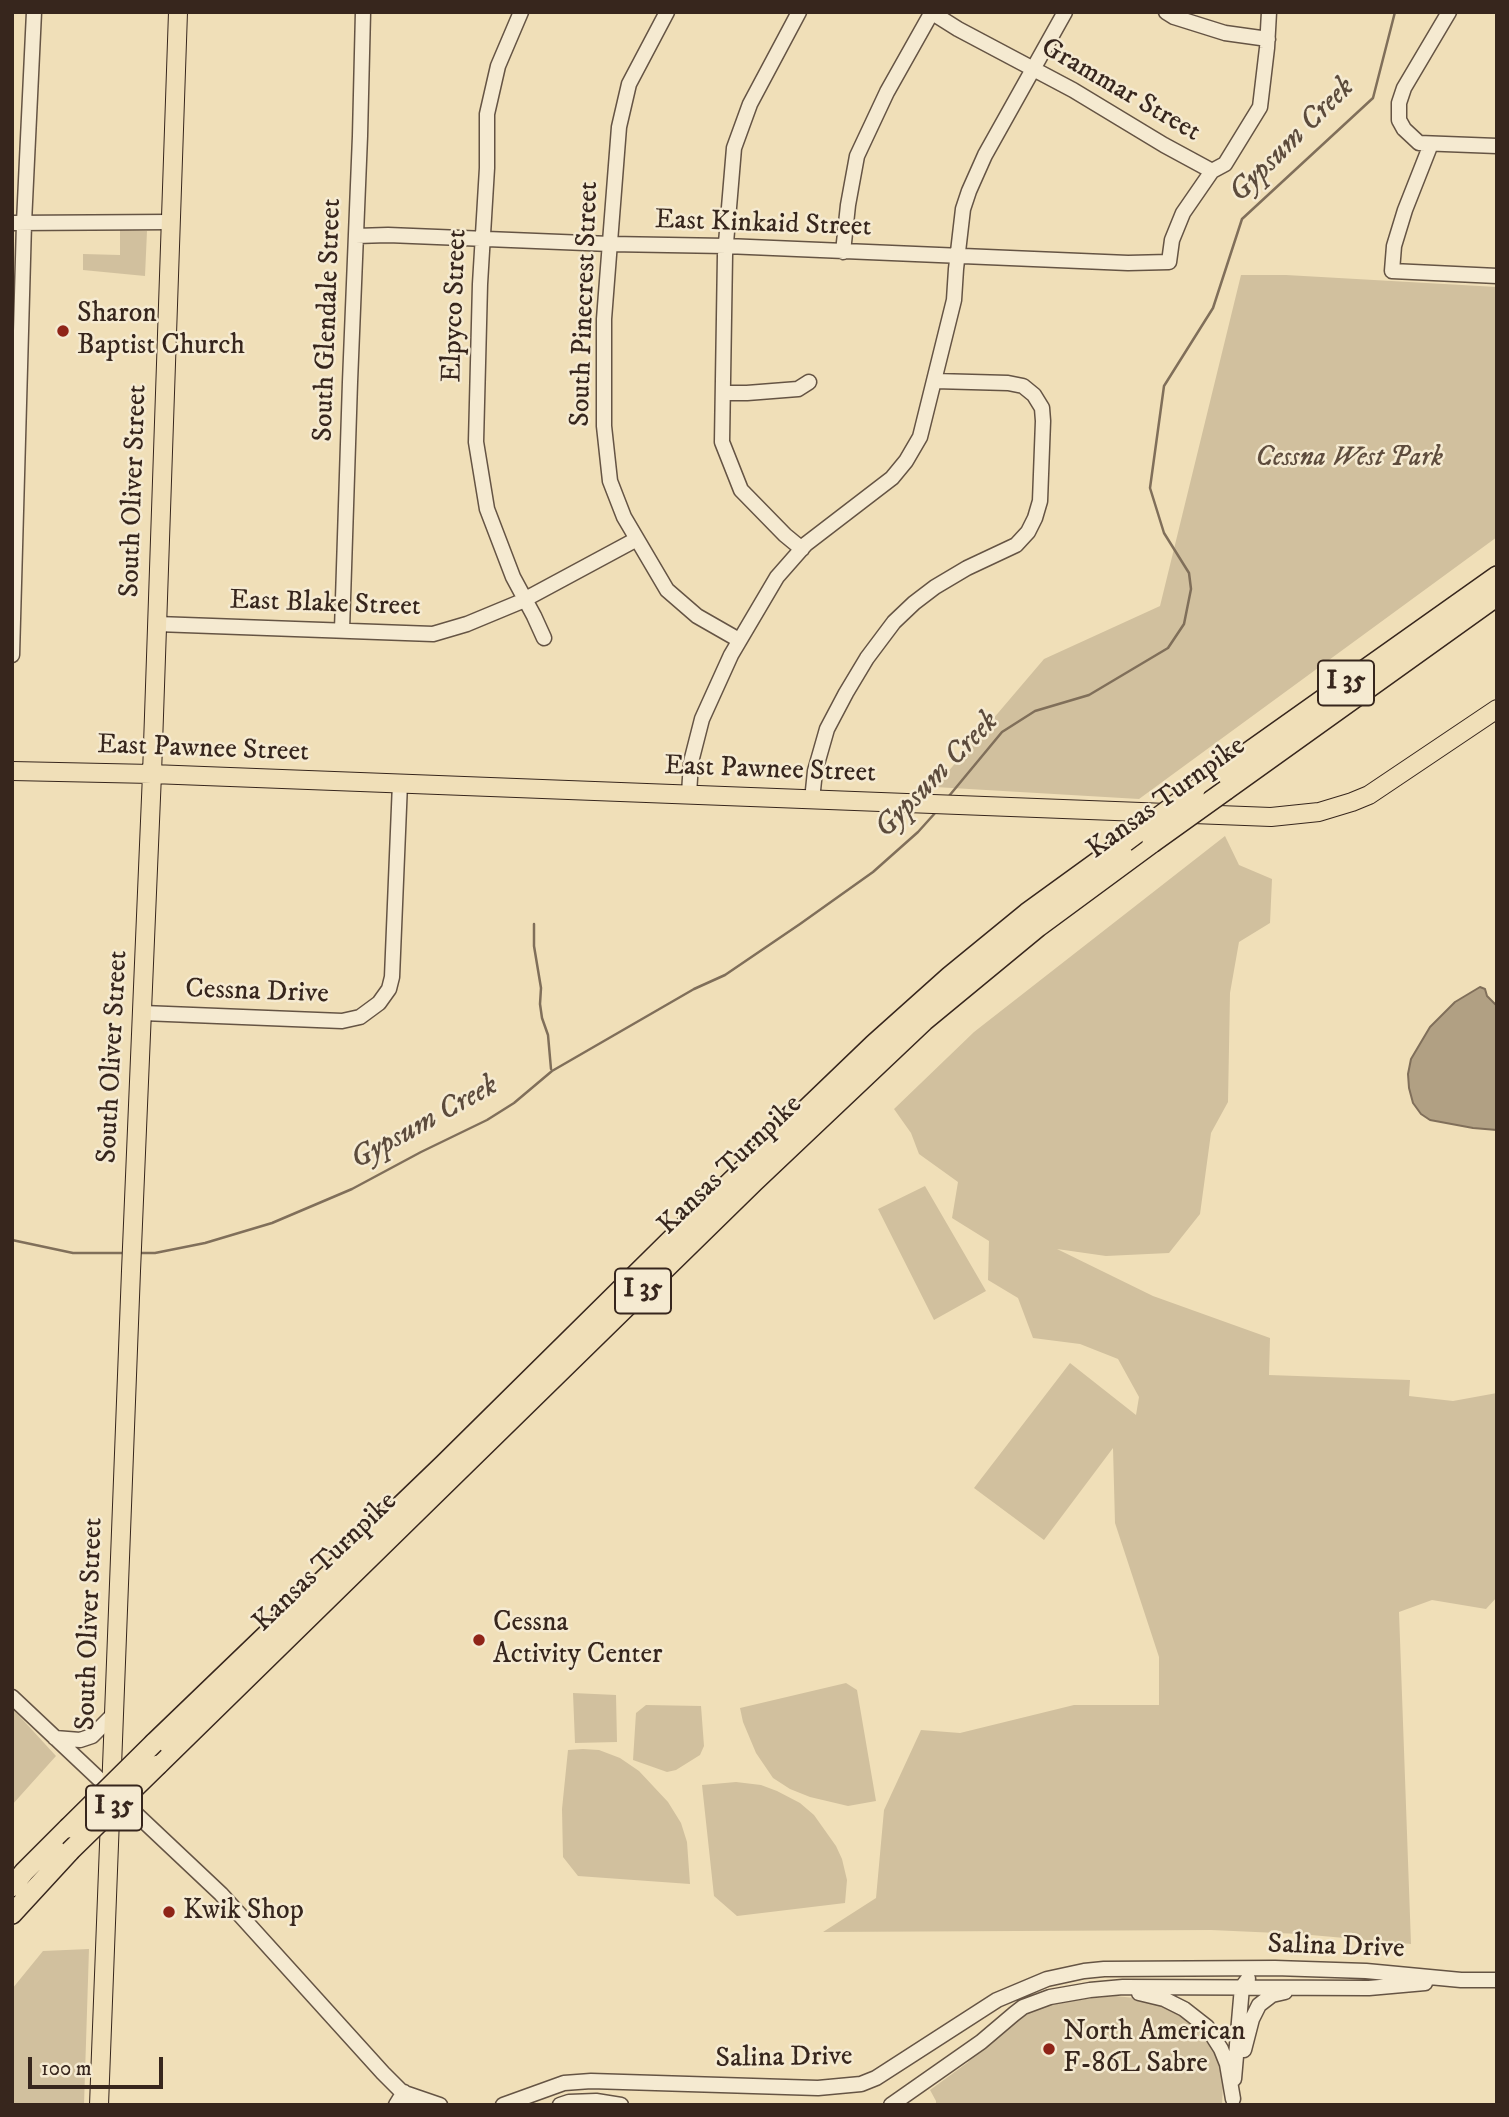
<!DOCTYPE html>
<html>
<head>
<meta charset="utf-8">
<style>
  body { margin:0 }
  #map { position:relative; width:1509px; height:2117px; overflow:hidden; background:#f0dfb8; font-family:"IM FELL DW Pica",serif }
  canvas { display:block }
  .frame { position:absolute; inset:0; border:14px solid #37261d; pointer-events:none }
  .scale { position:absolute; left:28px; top:2057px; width:135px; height:32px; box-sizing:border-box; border:4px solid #37261d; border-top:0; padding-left:9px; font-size:21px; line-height:24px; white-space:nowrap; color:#37261d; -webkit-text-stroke:5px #f5ead1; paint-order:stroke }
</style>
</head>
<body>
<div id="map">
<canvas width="1509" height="2117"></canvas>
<div class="frame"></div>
<div class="scale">100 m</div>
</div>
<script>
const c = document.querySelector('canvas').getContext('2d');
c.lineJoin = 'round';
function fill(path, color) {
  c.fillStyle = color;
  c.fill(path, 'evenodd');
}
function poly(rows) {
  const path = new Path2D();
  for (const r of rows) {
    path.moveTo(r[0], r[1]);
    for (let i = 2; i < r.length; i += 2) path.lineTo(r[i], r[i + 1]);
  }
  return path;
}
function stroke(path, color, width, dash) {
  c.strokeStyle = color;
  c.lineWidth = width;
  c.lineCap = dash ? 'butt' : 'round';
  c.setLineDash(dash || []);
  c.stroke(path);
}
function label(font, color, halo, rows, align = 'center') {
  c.font = font + ' "IM FELL DW Pica",serif';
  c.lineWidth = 5;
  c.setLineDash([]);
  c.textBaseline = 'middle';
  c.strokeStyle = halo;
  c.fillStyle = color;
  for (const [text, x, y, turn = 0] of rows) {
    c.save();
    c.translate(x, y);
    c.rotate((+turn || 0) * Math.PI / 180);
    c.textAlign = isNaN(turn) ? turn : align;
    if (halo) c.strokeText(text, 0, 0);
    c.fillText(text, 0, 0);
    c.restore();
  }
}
fill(poly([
  [120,230,147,231,145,276,83,270,83,254,120,255],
  [1241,275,1286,275,1497,287,1497,537,1139,799,935,787,1044,659,1160,606],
  [1225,836,1239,865,1272,879,1270,923,1239,942,1230,993,1228,1102,1211,1133,1200,1214,1169,1253,1106,1256,1057,1249,1153,1296,1270,1338,1269,1375,1410,1380,1409,1396,1453,1401,1497,1393,1497,1597,1486,1609,1432,1600,1399,1612,1411,1944,1300,1934,1211,1930,823,1932,876,1898,884,1810,921,1730,960,1733,1074,1705,1159,1705,1159,1657,1115,1523,1113,1448,1044,1540,974,1488,1070,1363,1136,1415,1139,1397,1118,1359,1080,1344,1033,1338,1018,1298,988,1280,989,1241,952,1218,958,1182,919,1154,911,1133,894,1109,974,1032],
  [925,1186,986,1291,934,1320,878,1209],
  [846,1683,857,1690,876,1801,848,1806,810,1797,790,1789,773,1778,756,1753,743,1722,740,1708],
  [573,1693,616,1695,617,1742,575,1743],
  [646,1705,701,1706,704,1746,700,1755,676,1770,667,1772,633,1760,636,1713],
  [12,1708,56,1756,12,1805],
  [583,1749,599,1750,620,1758,639,1771,668,1802,681,1823,687,1842,690,1884,578,1876,563,1857,562,1809,568,1750],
  [736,1782,761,1785,777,1791,800,1803,814,1815,836,1846,842,1859,847,1880,845,1903,737,1916,714,1896,702,1785],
  [89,1949,84,2105,12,2105,12,1989,43,1951],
  [1116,1996,1134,1998,1166,2006,1199,2025,1221,2063,1223,2084,1222,2105,936,2105,936,2101,930,2090,967,2063,1007,2024,1042,2007,1064,2001]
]), '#d1c09e');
const water = poly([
  [1480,987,1485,989,1487,996,1497,1006,1497,1130,1473,1128,1430,1120,1421,1114,1413,1103,1409,1088,1408,1074,1411,1059,1430,1027,1455,1002,1480,987]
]);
fill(water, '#b1a083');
stroke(water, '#806f5a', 2);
stroke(poly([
  [949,796,1002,732,1035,711,1089,695,1168,648,1184,624,1191,589,1189,573,1164,533,1150,488,1164,386,1213,308,1242,219,1373,98,1395,12],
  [534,924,534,946,541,988,540,1004,542,1018,548,1035,551,1069],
  [12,1240,73,1253,123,1253],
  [137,1253,155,1253,205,1243,272,1223,352,1189,421,1152,487,1120,514,1103,552,1071,694,989,725,975,800,924,873,872,918,832,936,812]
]), '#806f5a', 2.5);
const minor = poly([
  [521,12,498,66,487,114,487,168,480,284,476,442,487,509,513,577,534,616,544,638],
  [667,12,629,84,619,127,604,319,604,426,610,481,624,517,667,590,697,616,739,640],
  [799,12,750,104,734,148,725,255,722,442,741,490,785,535,802,549],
  [931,12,958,29,1073,90,1164,145,1212,171],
  [1166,12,1174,17,1225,33,1268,39],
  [1449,12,1404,88,1399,103,1399,120,1404,129,1419,143,1497,146],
  [1431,144,1405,210,1394,246,1392,271,1497,276],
  [12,223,171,222],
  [356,236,388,235,610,244,726,246,1128,263,1169,262,1172,240,1183,213,1212,171,1225,164,1260,107,1267,48,1269,12],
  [843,252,848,205,857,156,887,92,932,12],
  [724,393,747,393,798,389,809,382],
  [157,624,433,634,467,624,520,602,637,539],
  [342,630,350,382,360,136,363,12],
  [12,655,24,223,34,12],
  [689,794,691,762,702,719,731,655,777,577,806,544,892,478,906,461,920,437,954,300,956,269,963,209,969,191,985,155,1065,12],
  [812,800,815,771,827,729,846,693,867,658,894,622,914,603,935,587,967,568,1016,545,1028,532,1035,518,1040,501,1043,421,1042,408,1034,395,1023,386,1008,383,935,381],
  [143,1013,342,1021,360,1017,379,1003,389,989,392,977,400,783],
  [12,1697,221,1894,383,2073,415,2105],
  [55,1738,80,1740,92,1736,113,1715],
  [1139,1993,1164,1999,1184,2009,1207,2027,1221,2049,1227,2064,1233,2099],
  [1244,2050,1252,2019,1259,2005,1272,1995,1285,1992],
  [1234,2079,1242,1987,1248,1979],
  [405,2093,440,2105],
  [396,2105,404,2092],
  [503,2105,564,2083,591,2081,818,2088,861,2084,876,2078,997,2000,1047,1979,1084,1971,1104,1969,1275,1968,1366,1971,1461,1980,1497,1980],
  [560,2105,569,2102,596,2101,621,2105],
  [891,2105,981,2042,1014,2014,1023,2007,1050,1997,1090,1990,1123,1987,1369,1988,1425,1983]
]);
const major = poly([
  [12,771,152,774,1271,817,1319,812,1352,802,1369,795,1497,709],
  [99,2105,131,1271,152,774,178,12]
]);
const highway = poly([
  [1195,790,1497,576],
  [1226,790,1497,596],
  [154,1743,444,1464,697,1214,874,1044,950,976,1027,913,1125,842],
  [158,1765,754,1182,924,1021,1038,927,1152,843],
  [12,1887,24,1872,68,1828],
  [12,1914,70,1851]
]);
stroke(minor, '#655444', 17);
stroke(major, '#37261d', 20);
stroke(highway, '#37261d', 22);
stroke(minor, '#f5ead1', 14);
stroke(major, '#f0dfb8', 18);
stroke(highway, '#f0dfb8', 19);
const highwayBridge = poly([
  [1125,842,1195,790],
  [1152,843,1226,790],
  [68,1828,154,1743],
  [70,1851,158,1765]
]);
stroke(highwayBridge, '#37261d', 22, []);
stroke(highwayBridge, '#f0dfb8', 19);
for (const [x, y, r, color] of [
  [63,331,7,"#8f2418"],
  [479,1640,7,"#8f2418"],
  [169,1912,7,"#8f2418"],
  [1049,2049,7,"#8f2418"]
]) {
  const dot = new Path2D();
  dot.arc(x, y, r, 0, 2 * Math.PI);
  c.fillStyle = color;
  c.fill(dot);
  stroke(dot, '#f5ead1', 2.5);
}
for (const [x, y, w] of [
  [1346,683,56],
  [643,1291,56],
  [114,1808,56]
]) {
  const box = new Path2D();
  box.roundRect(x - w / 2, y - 22.5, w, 45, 5);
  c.fillStyle = '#f5ead1';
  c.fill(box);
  stroke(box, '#37261d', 2);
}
label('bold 26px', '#37261d', null, [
  ["I 35",1346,683],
  ["I 35",643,1291],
  ["I 35",114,1808]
]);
label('28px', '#37261d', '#f5ead1', [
  ["Grammar Street",1120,91,30],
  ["East Kinkaid Street",763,225,2],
  ["South Pinecrest Street",586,304,-88],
  ["Elpyco Street",456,306,-88],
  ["South Glendale Street",329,320,-88],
  ["South Oliver Street",135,491,-88],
  ["East Blake Street",325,605,2],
  ["East Pawnee Street",203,750,2],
  ["East Pawnee Street",770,771,2],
  ["Kansas Turnpike",1167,799,-36],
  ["Cessna Drive",257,993,2],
  ["South Oliver Street",114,1057,-87],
  ["Kansas Turnpike",731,1166,-44],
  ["Kansas Turnpike",326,1563,-44],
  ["South Oliver Street",91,1624,-88],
  ["Salina Drive",1336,1948,2],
  ["Salina Drive",784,2059,-1]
]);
label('28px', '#37261d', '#f5ead1', [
  ["Sharon",77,315],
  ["Baptist Church",77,347],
  ["Cessna",493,1624],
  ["Activity Center",493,1656],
  ["Kwik Shop",183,1912],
  ["North American",1063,2033],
  ["F-86L Sabre",1063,2065]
], 'left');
label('italic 28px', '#5e4c3d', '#f5ead1', [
  ["Cessna West Park",1349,459]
]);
label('italic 30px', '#5c4b3c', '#f5ead1', [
  ["Gypsum Creek",1293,141,-45],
  ["Gypsum Creek",938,776,-46],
  ["Gypsum Creek",425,1124,-29]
]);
</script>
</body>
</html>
